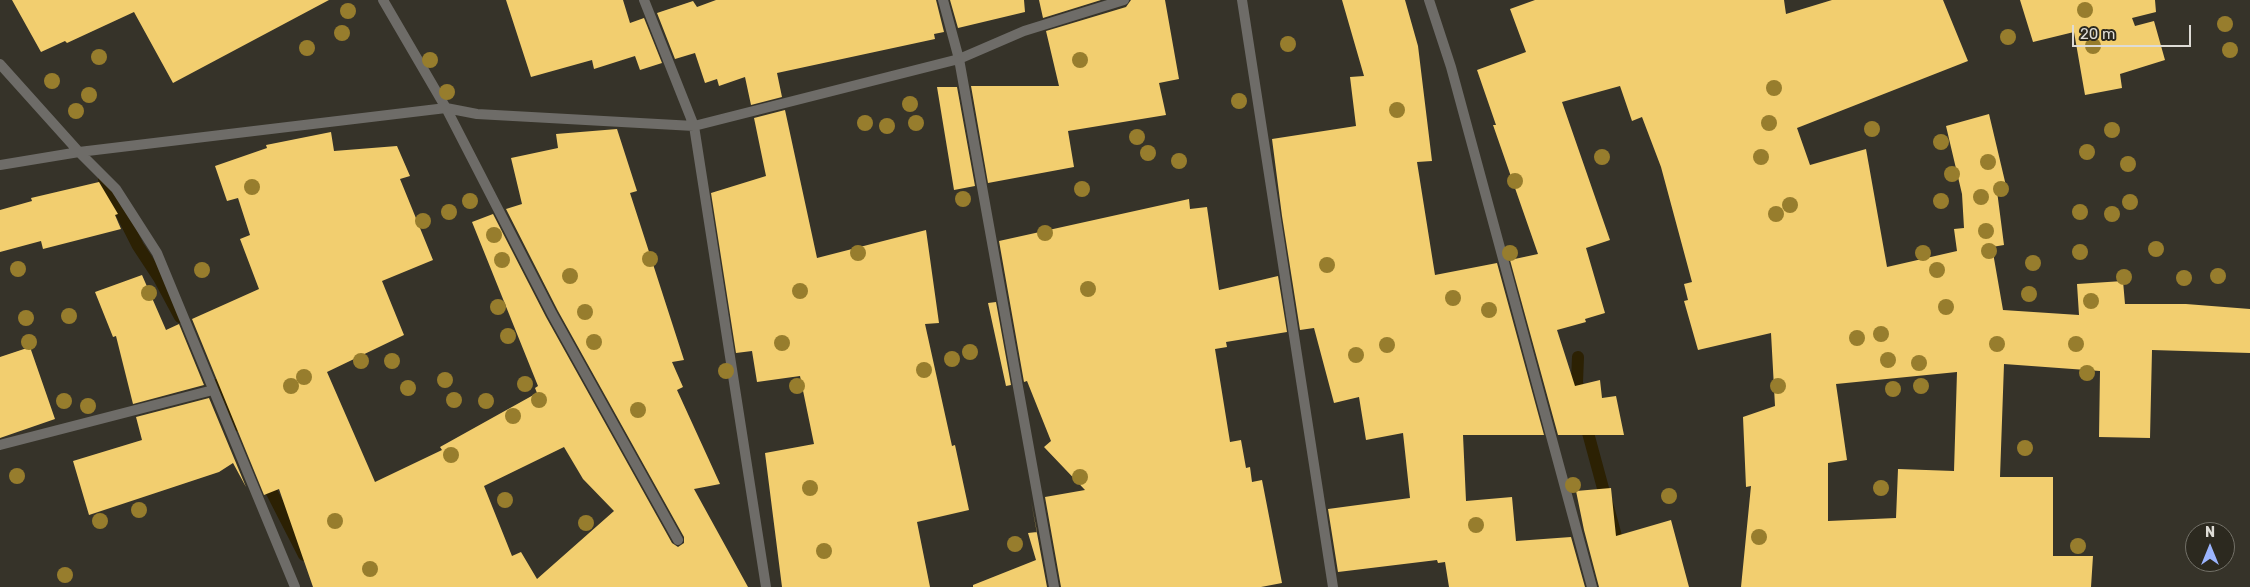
<!DOCTYPE html>
<html>
<head>
<meta charset="utf-8">
<style>
  body { margin:0 }
  #map { position:relative; width:2250px; height:587px; overflow:hidden; background:#363329; font-family:Rubik,sans-serif }
  canvas { display:block }
  .north { position:absolute; left:2185px; top:522px; width:50px; height:50px; box-sizing:border-box; background:#2c291f; border:1px solid #737168; border-radius:50%; rotate:0deg; font-size:14px; font-weight:700; line-height:20px; text-align:center; color:#dedcd6 }
  .north::after { content:''; display:block; margin:auto; width:18px; height:22px; background:#9bb4fd; clip-path:polygon(50% 0,100% 100%,50% 72%,0 100%) }
  .scale { position:absolute; left:2072px; top:25px; width:119px; height:22px; box-sizing:border-box; border:2px solid #dedcd6; border-top:0; padding-left:6px; font-size:15px; line-height:18px; white-space:nowrap; color:#dedcd6; -webkit-text-stroke:4px #2c291f; paint-order:stroke }
</style>
</head>
<body>
<div id="map">
<canvas width="2250" height="587"></canvas>
<div class="north">N</div>
<div class="scale">20 m</div>
</div>
<script>
const c = document.querySelector('canvas').getContext('2d');
c.lineJoin = 'round';
function poly(rows) {
  const path = new Path2D();
  for (const r of rows) {
    path.moveTo(r[0], r[1]);
    for (let i = 2; i < r.length; i += 2) path.lineTo(r[i], r[i + 1]);
  }
  return path;
}
function stroke(path, color, width, dash) {
  c.strokeStyle = color;
  c.lineWidth = width;
  c.lineCap = dash ? 'butt' : 'round';
  c.setLineDash(dash || []);
  c.stroke(path);
}
function fill(path, color) {
  c.fillStyle = color;
  c.fill(path, 'evenodd');
}
stroke(poly([
  [104,179,138,246,159,278,180,317],
  [1578,357,1577,382,1581,407,1620,551],
  [216,385,237,425],
  [264,477,304,555]
]), '#2c2103', 12);
fill(poly([
  [12,0,329,0,173,83,134,12,67,43,65,41,41,52],
  [506,0,623,0,630,23,644,18,662,63,640,70,635,56,594,69,592,60,531,77],
  [716,0,936,0,944,32,934,34,935,39,777,73,782,97,751,105,745,77,719,86,717,79,705,83,695,53,675,59,657,13,693,1,697,7],
  [950,0,1024,0,1025,12,958,28],
  [1039,0,1101,0,1043,18],
  [1131,0,1165,0,1179,79,1159,83,1166,115,1068,131,1074,167,988,183,971,86,1059,86,1046,31,1126,7],
  [1342,0,1405,0,1418,46,1432,161,1417,162,1435,275,1497,263,1544,435,1463,435,1466,501,1512,497,1516,541,1571,537,1585,587,1449,587,1445,562,1438,563,1437,560,1338,572,1328,509,1410,498,1403,433,1366,440,1359,397,1334,403,1314,328,1300,330,1282,216,1272,139,1356,126,1350,77,1364,76],
  [1535,0,1784,0,1786,14,1832,0,1943,0,1968,61,1797,128,1810,165,1866,149,1887,267,1957,251,1954,229,1964,228,1962,194,1946,126,1989,114,2007,190,1997,191,2004,245,1992,247,2003,310,2079,315,2077,284,2123,281,2125,304,2186,304,2250,309,2250,353,2152,350,2150,438,2099,437,2100,371,2004,364,2000,477,2053,477,2053,556,2093,556,2091,587,1741,587,1751,486,1746,487,1743,417,1775,406,1771,333,1698,350,1684,301,1688,300,1684,284,1692,282,1661,167,1642,117,1632,121,1620,86,1562,102,1610,240,1586,248,1605,313,1585,319,1586,322,1557,330,1575,386,1600,380,1602,398,1616,396,1624,435,1558,435,1510,260,1538,254,1493,125,1496,125,1477,70,1526,52,1510,9],
  [1957,372,1954,471,1898,469,1896,518,1828,521,1828,463,1847,460,1836,384],
  [2020,0,2155,0,2156,12,2132,18,2135,26,2154,21,2165,60,2120,74,2122,88,2085,95,2074,32,2033,42],
  [937,87,957,87,975,186,954,190],
  [785,110,817,258,926,230,939,323,925,324,952,446,955,445,969,510,917,522,930,587,782,587,765,453,814,444,800,376,757,382,752,351,736,353,711,193,766,176,754,118],
  [617,129,637,191,630,193,684,360,672,362,683,387,677,390,720,484,694,489,748,587,313,587,279,489,264,495,192,319,259,289,240,239,250,235,238,198,227,201,215,166,267,148,266,145,331,132,334,151,397,146,410,176,400,179,433,260,382,281,404,335,327,372,375,482,442,450,440,447,537,393,535,388,538,386,472,222,493,214,546,317,672,543,678,547,684,543,684,537,558,311,506,209,522,204,511,158,558,148,556,134],
  [564,447,583,479,614,511,537,579,521,552,512,556,484,486],
  [99,182,118,214,115,215,121,229,43,249,41,241,0,252,0,210,32,201,31,198],
  [1189,199,1190,209,1207,207,1219,290,1278,276,1287,332,1226,342,1227,347,1215,349,1230,442,1241,440,1246,468,1250,467,1252,482,1262,480,1282,583,1261,587,1061,587,1045,497,1085,490,1044,447,1051,441,1027,381,1024,382,999,241],
  [142,275,166,330,179,324,204,385,133,404,116,336,113,337,95,292],
  [996,302,1011,385,1006,386,988,303],
  [30,347,55,419,0,438,0,357],
  [209,398,246,487,233,463,219,472,89,515,73,461,142,440,136,417],
  [1611,488,1616,536,1671,520,1689,587,1599,587,1584,530,1576,491],
  [1031,501,1047,587,973,587,973,585,1036,560,1028,533,1037,532]
]), '#f2ce6f');
stroke(poly([
  [383,0,446,108,552,314,678,540],
  [644,0,694,126,766,587],
  [943,0,959,59,1054,587],
  [1242,0,1333,587],
  [1429,0,1451,67,1592,587],
  [0,64,79,152,116,189,157,253,295,587],
  [0,165,79,152,446,108,477,114,694,126,959,59,1024,31,1124,0],
  [0,445,213,390]
]), '#6e6c68', 10);
c.fillStyle = '#977d2d';
for (const [x, y] of [
  [2085,10],
  [348,11],
  [2225,24],
  [342,33],
  [2008,37],
  [1288,44],
  [2093,46],
  [307,48],
  [2230,50],
  [99,57],
  [430,60],
  [1080,60],
  [52,81],
  [1774,88],
  [447,92],
  [89,95],
  [1239,101],
  [910,104],
  [1397,110],
  [76,111],
  [865,123],
  [916,123],
  [1769,123],
  [887,126],
  [1872,129],
  [2112,130],
  [1137,137],
  [1941,142],
  [2087,152],
  [1148,153],
  [1602,157],
  [1761,157],
  [1179,161],
  [1988,162],
  [2128,164],
  [1952,174],
  [1515,181],
  [252,187],
  [1082,189],
  [2001,189],
  [1981,197],
  [963,199],
  [470,201],
  [1941,201],
  [2130,202],
  [1790,205],
  [449,212],
  [2080,212],
  [1776,214],
  [2112,214],
  [423,221],
  [1986,231],
  [1045,233],
  [494,235],
  [2156,249],
  [1989,251],
  [2080,252],
  [858,253],
  [1510,253],
  [1923,253],
  [650,259],
  [502,260],
  [2033,263],
  [1327,265],
  [18,269],
  [202,270],
  [1937,270],
  [570,276],
  [2218,276],
  [2124,277],
  [2184,278],
  [1088,289],
  [800,291],
  [149,293],
  [2029,294],
  [1453,298],
  [2091,301],
  [498,307],
  [1946,307],
  [1489,310],
  [585,312],
  [69,316],
  [26,318],
  [1881,334],
  [508,336],
  [1857,338],
  [29,342],
  [594,342],
  [782,343],
  [1997,344],
  [2076,344],
  [1387,345],
  [970,352],
  [1356,355],
  [952,359],
  [1888,360],
  [361,361],
  [392,361],
  [1919,363],
  [924,370],
  [726,371],
  [2087,373],
  [304,377],
  [445,380],
  [525,384],
  [291,386],
  [797,386],
  [1778,386],
  [1921,386],
  [408,388],
  [1893,389],
  [454,400],
  [539,400],
  [64,401],
  [486,401],
  [88,406],
  [638,410],
  [513,416],
  [2025,448],
  [451,455],
  [17,476],
  [1080,477],
  [1573,485],
  [810,488],
  [1881,488],
  [1669,496],
  [505,500],
  [139,510],
  [100,521],
  [335,521],
  [586,523],
  [1476,525],
  [1759,537],
  [1015,544],
  [2078,546],
  [824,551],
  [370,569],
  [65,575]
]) {
  c.beginPath();
  c.arc(x, y, 8, 0, 2 * Math.PI);
  c.fill();
}
</script>
</body>
</html>
